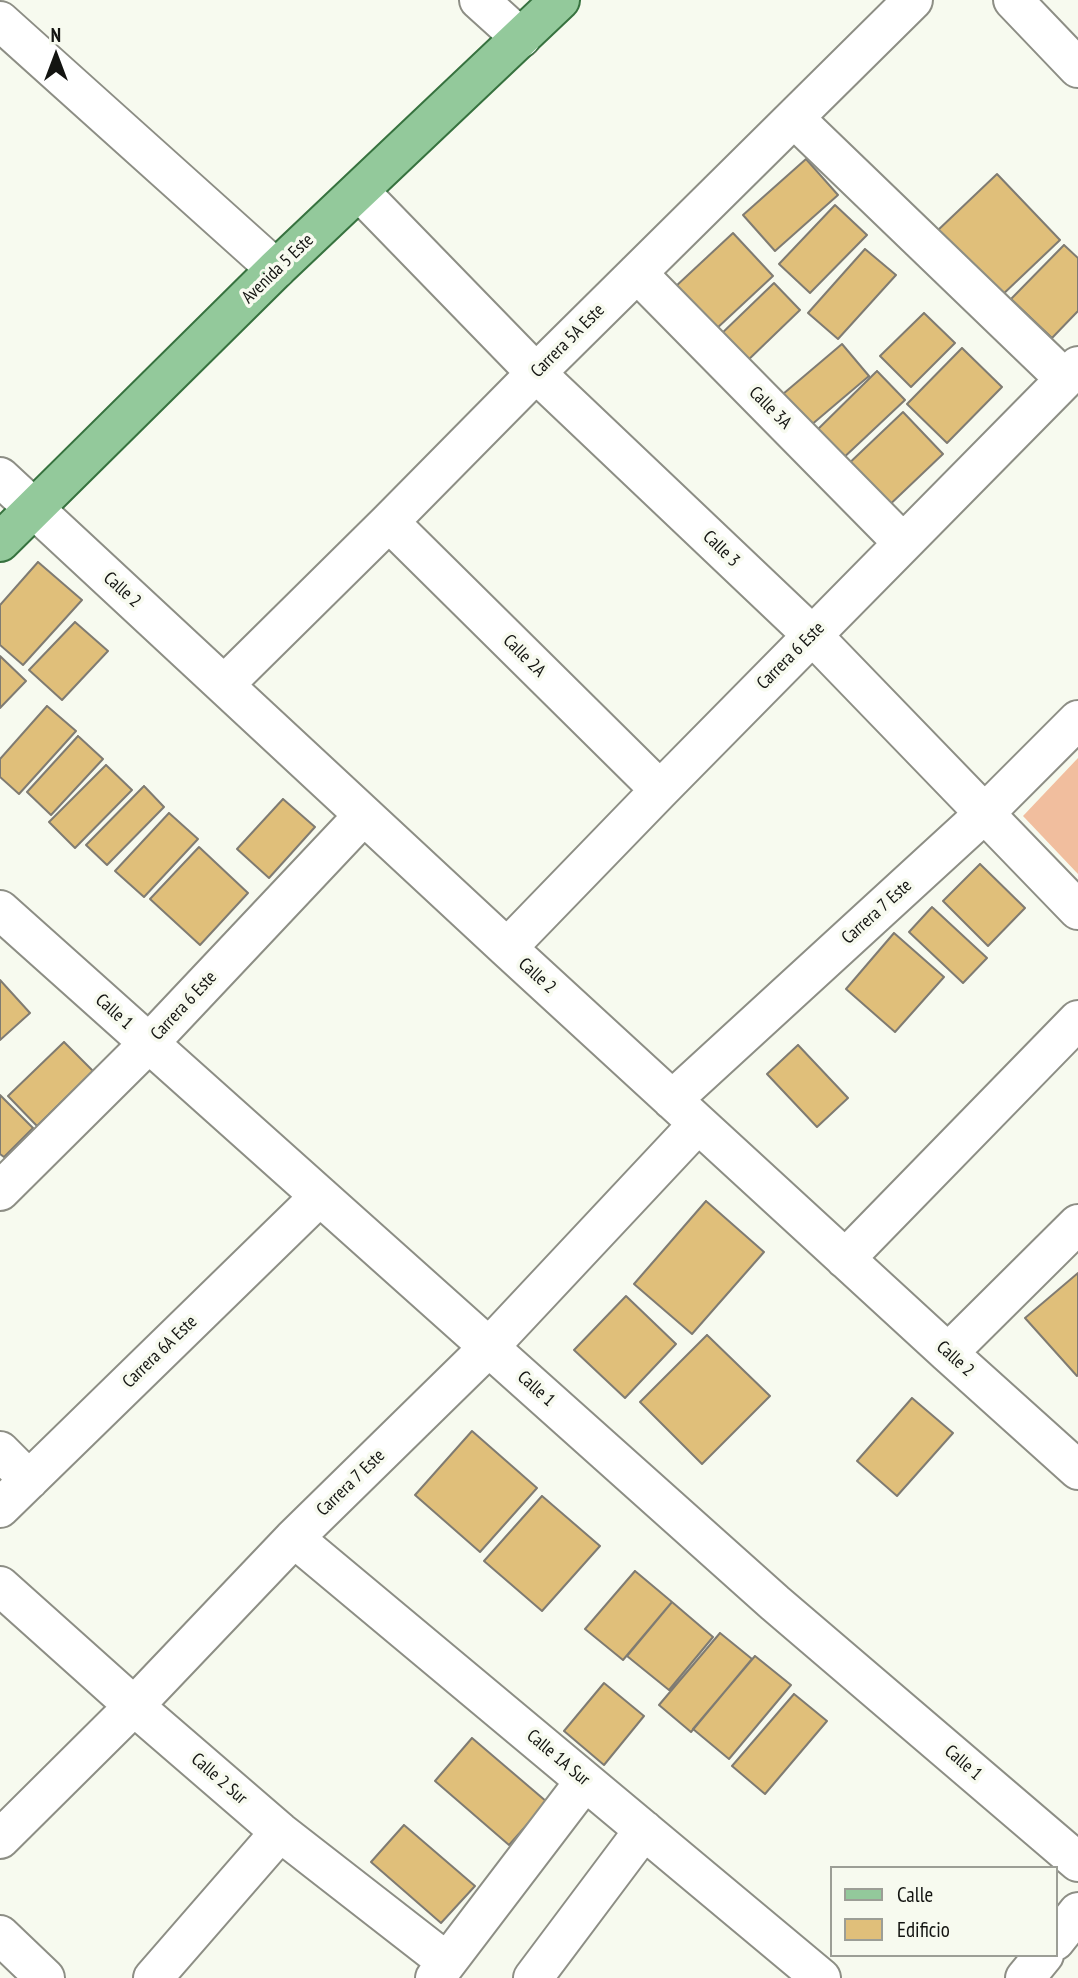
<!DOCTYPE html>
<html>
<head>
<meta charset="utf-8">
<style>
  body { margin:0 }
  #map { position:relative; width:1078px; height:1978px; overflow:hidden; background:#f7faef; font-family:"PT Sans Narrow",sans-serif }
  canvas { display:block }
  .legend { position:absolute; left:830px; top:1866px; width:228px; height:91px; box-sizing:border-box; background:#f7faef; border:2px solid #9c9e96; margin:0; padding:9px 12px; list-style:none; font-size:21px; color:#131411 }
  .legend li { display:flex; align-items:center; gap:14px; height:35px }
  .legend b { width:35px; border:2px solid #9c9e96 }
  .north { position:absolute; left:21px; top:21px; width:70px; height:70px; -webkit-text-stroke:5px #f7faef; paint-order:stroke; rotate:0deg; font-size:19px; font-weight:700; line-height:28px; text-align:center; color:#131411 }
  .north::after { content:''; display:block; margin:auto; width:24px; height:32px; background:#131411; clip-path:polygon(50% 0,100% 100%,50% 72%,0 100%) }
</style>
</head>
<body>
<div id="map">
<canvas width="1078" height="1978"></canvas>
<ul class="legend">
<li><b style="height:9px;background:#93c99b"></b>Calle</li>
<li><b style="height:19px;background:#e0bf7a"></b>Edificio</li>
</ul>
<div class="north">N</div>
</div>
<script>
const c = document.querySelector('canvas').getContext('2d');
c.lineJoin = 'round';
function fill(path, color) {
  c.fillStyle = color;
  c.fill(path, 'evenodd');
}
function poly(rows) {
  const path = new Path2D();
  for (const r of rows) {
    path.moveTo(r[0], r[1]);
    for (let i = 2; i < r.length; i += 2) path.lineTo(r[i], r[i + 1]);
  }
  return path;
}
function stroke(path, color, width, dash) {
  c.strokeStyle = color;
  c.lineWidth = width;
  c.lineCap = dash ? 'butt' : 'round';
  c.setLineDash(dash || []);
  c.stroke(path);
}
function label(font, color, halo, rows, align = 'center') {
  c.font = font + ' "PT Sans Narrow",sans-serif';
  c.lineWidth = 7;
  c.setLineDash([]);
  c.textBaseline = 'middle';
  c.strokeStyle = halo;
  c.fillStyle = color;
  for (const [text, x, y, turn = 0] of rows) {
    c.save();
    c.translate(x, y);
    c.rotate((+turn || 0) * Math.PI / 180);
    c.textAlign = isNaN(turn) ? turn : align;
    if (halo) c.strokeText(text, 0, 0);
    c.fillText(text, 0, 0);
    c.restore();
  }
}
fill(poly([
  [1078,758,1078,874,1023,816]
]), '#f1be9e');
const building = poly([
  [806,159,838,195,775,251,743,215,806,159],
  [997,174,1060,240,999,298,936,232,997,174],
  [835,205,867,235,810,293,779,264,835,205],
  [733,233,773,276,715,330,675,287,733,233],
  [1064,245,1078,258,1078,311,1052,338,1011,299,1064,245],
  [865,249,896,275,838,339,808,313,865,249],
  [774,283,800,310,744,364,718,337,774,283],
  [924,313,955,343,911,387,880,356,924,313],
  [842,344,869,376,810,426,783,394,842,344],
  [962,348,1002,387,947,443,907,404,962,348],
  [877,371,905,400,839,462,812,435,877,371],
  [903,412,943,454,882,512,842,470,903,412],
  [38,562,82,600,23,665,0,645,0,605,38,562],
  [75,622,108,651,62,700,29,670,75,622],
  [0,656,26,681,0,708,0,656],
  [47,706,76,731,19,794,0,777,0,759,47,706],
  [78,736,103,759,51,815,27,792,78,736],
  [106,765,132,790,75,848,49,822,106,765],
  [144,786,164,807,107,865,86,845,144,786],
  [283,799,315,827,269,878,237,849,283,799],
  [169,813,198,839,144,897,115,871,169,813],
  [199,847,248,893,200,945,150,899,199,847],
  [980,864,1025,908,988,946,943,901,980,864],
  [932,907,987,958,963,983,909,932,932,907],
  [894,933,944,977,895,1032,846,989,894,933],
  [0,980,30,1013,0,1040,0,980],
  [64,1042,93,1071,37,1126,8,1096,64,1042],
  [798,1045,848,1098,817,1127,767,1074,798,1045],
  [0,1095,33,1128,4,1157,0,1154,0,1095],
  [706,1201,764,1252,692,1334,634,1284,706,1201],
  [1078,1273,1078,1375,1077,1376,1025,1318,1078,1273],
  [626,1296,676,1344,625,1398,574,1350,626,1296],
  [707,1335,770,1396,702,1464,640,1402,707,1335],
  [912,1398,953,1433,897,1496,857,1461,912,1398],
  [472,1431,537,1488,480,1552,415,1495,472,1431],
  [542,1496,600,1546,542,1611,484,1561,542,1496],
  [635,1571,672,1602,623,1660,585,1629,635,1571],
  [672,1602,713,1637,669,1690,627,1656,672,1602],
  [720,1633,752,1659,691,1732,659,1705,720,1633],
  [755,1656,791,1685,729,1759,693,1729,755,1656],
  [604,1683,644,1716,604,1765,564,1731,604,1683],
  [794,1694,827,1721,765,1794,732,1766,794,1694],
  [472,1738,547,1802,509,1845,435,1781,472,1738],
  [404,1825,475,1886,441,1923,371,1862,404,1825]
]);
fill(building, '#e0bf7a');
stroke(building, '#7f7b72', 2);
const minor = poly([
  [479,0,521,38],
  [1013,0,1078,68],
  [0,21,276,269],
  [794,118,1065,379],
  [360,192,536,373,812,635,1078,910],
  [637,273,903,543],
  [0,477,507,948,948,1353,1078,1470],
  [389,522,660,790],
  [225,684,389,522,536,373,913,0],
  [0,910,775,1603,1078,1862],
  [507,948,660,790,1078,366],
  [672,1100,984,814,1078,720],
  [0,1191,149,1043,363,816],
  [845,1259,1078,1020],
  [948,1353,1078,1224],
  [0,1451,29,1480],
  [0,1508,320,1196],
  [294,1538,821,1978],
  [0,1586,134,1706,280,1832,447,1962],
  [0,1839,134,1706,294,1538,489,1347,698,1124],
  [0,1935,45,1978],
  [1055,1941,1078,1912],
  [153,1978,280,1832],
  [435,1978,585,1781],
  [533,1978,644,1830],
  [1025,1978,1044,1955]
]);
const major = poly([
  [0,542,276,269,560,0]
]);
stroke(minor, '#8d8e85', 42);
stroke(major, '#37723f', 42);
stroke(minor, '#fff', 38);
stroke(major, '#93c99b', 38);
label('18px', '#131411', '#f7faef', [
  ["Avenida 5 Este",278,269,-44],
  ["Carrera 5A Este",568,341,-45],
  ["Calle 3A",770,408,45],
  ["Calle 3",721,549,44],
  ["Calle 2",122,590,42],
  ["Calle 2A",524,656,45],
  ["Carrera 6 Este",791,656,-45],
  ["Carrera 7 Este",877,912,-42],
  ["Calle 2",537,976,42],
  ["Carrera 6 Este",184,1006,-47],
  ["Calle 1",114,1012,42],
  ["Carrera 6A Este",160,1352,-44],
  ["Calle 2",955,1359,42],
  ["Calle 1",536,1389,42],
  ["Carrera 7 Este",351,1483,-44],
  ["Calle 1A Sur",558,1758,40],
  ["Calle 1",963,1763,41],
  ["Calle 2 Sur",219,1779,41]
]);
</script>
</body>
</html>
